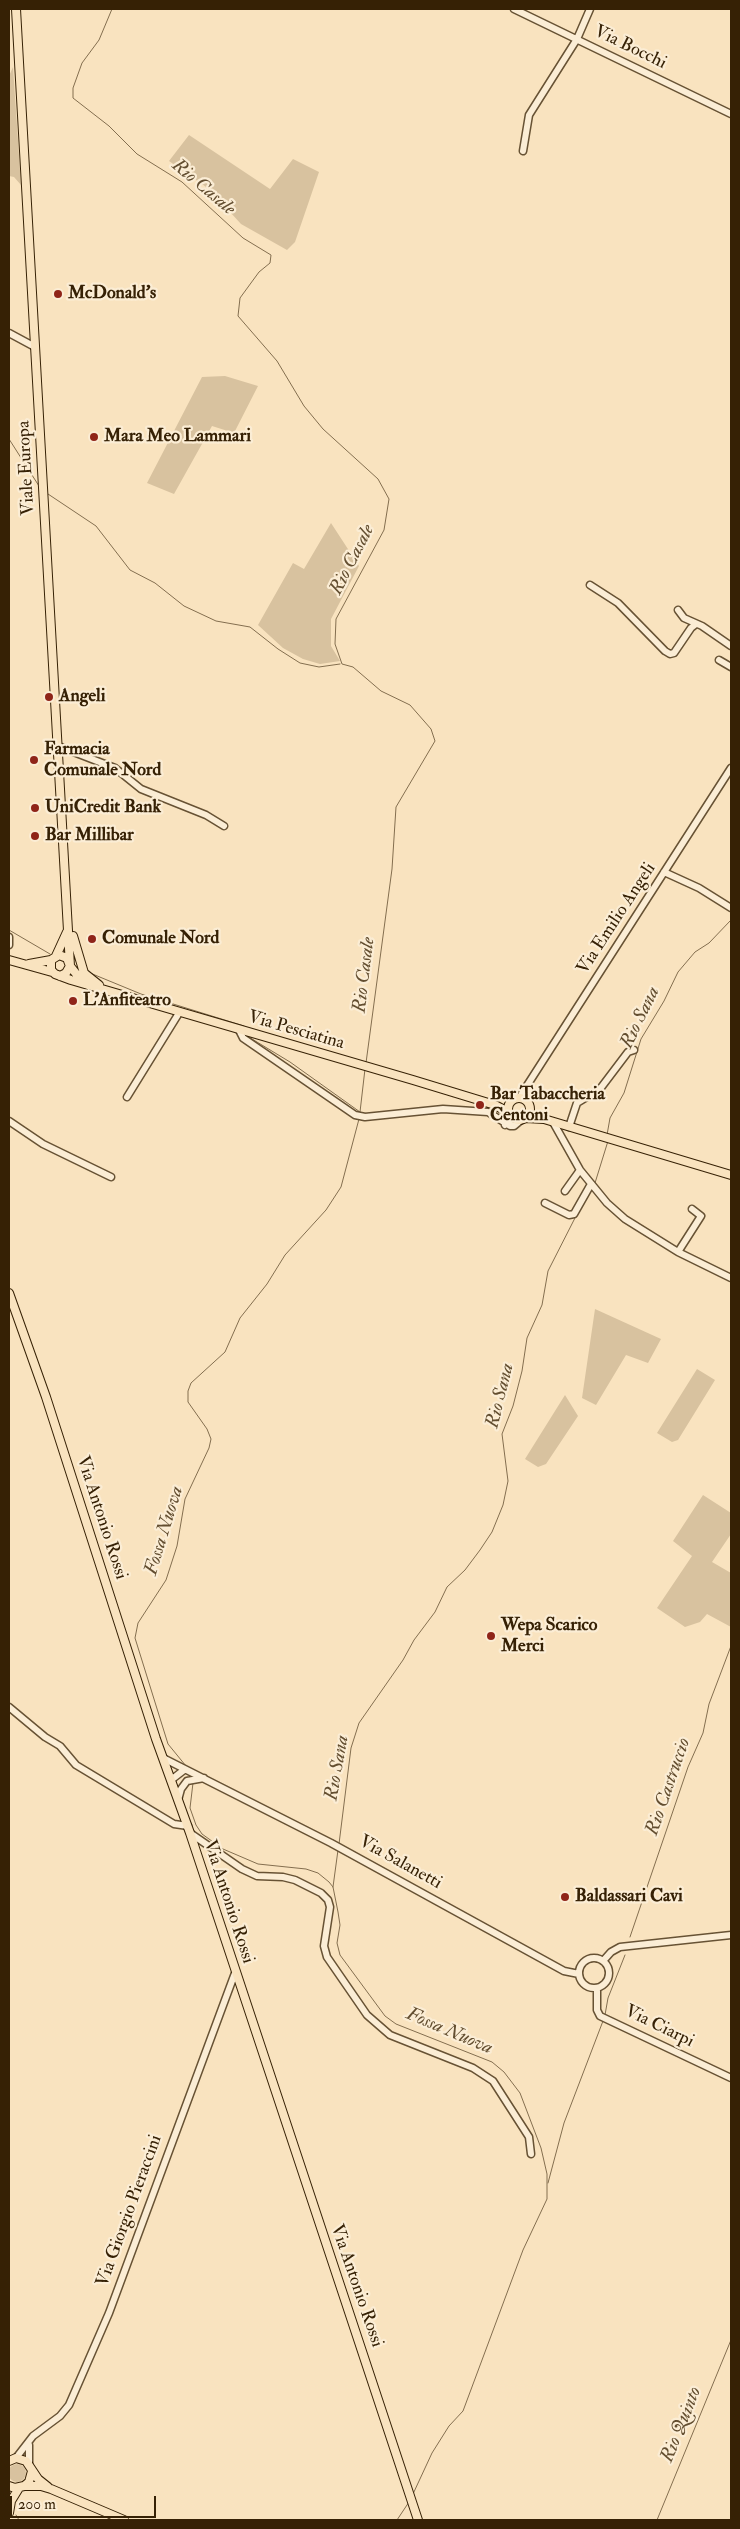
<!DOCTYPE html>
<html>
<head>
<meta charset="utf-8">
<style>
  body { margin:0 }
  #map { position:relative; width:740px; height:2529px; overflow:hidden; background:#f9e3bf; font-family:"IM FELL Double Pica",serif }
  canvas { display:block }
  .frame { position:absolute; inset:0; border:10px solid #362105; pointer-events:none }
  .scale { position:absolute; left:10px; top:2496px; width:146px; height:22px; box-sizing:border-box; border:2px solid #362105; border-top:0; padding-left:6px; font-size:15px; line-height:18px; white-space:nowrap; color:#362105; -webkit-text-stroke:4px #fbedd5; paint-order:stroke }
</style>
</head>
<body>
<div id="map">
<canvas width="740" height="2529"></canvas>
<div class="frame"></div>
<div class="scale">200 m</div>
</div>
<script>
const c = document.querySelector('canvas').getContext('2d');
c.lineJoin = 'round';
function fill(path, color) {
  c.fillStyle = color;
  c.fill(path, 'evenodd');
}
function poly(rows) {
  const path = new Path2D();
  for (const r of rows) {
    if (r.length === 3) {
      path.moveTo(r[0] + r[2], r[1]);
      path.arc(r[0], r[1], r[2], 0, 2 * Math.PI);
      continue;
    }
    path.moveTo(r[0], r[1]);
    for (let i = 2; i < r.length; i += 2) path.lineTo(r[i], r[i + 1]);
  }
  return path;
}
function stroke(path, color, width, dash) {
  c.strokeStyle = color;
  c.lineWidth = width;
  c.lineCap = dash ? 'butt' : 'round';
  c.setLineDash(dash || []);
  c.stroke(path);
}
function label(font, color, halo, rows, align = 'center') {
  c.font = font + ' "IM FELL Double Pica",serif';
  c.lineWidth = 4.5;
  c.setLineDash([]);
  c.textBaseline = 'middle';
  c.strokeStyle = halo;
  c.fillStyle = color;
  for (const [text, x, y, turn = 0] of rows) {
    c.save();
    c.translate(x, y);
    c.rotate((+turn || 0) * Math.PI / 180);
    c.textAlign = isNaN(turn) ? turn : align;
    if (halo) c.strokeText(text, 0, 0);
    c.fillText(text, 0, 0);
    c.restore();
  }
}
fill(poly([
  [13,67,21,185,14,177,9,176,9,76],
  [189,135,270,189,293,159,319,172,295,242,287,250,241,224,209,189,169,161],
  [225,376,258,386,234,433,212,426,174,494,147,483,202,377],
  [331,523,359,566,331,619,331,646,340,661,320,664,303,659,283,648,258,625,293,563,304,569],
  [595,1309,661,1339,648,1363,626,1355,596,1405,582,1398],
  [697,1369,715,1380,678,1440,672,1442,657,1433],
  [565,1395,578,1416,546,1464,538,1467,525,1459],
  [703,1495,731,1513,731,1534,712,1562,731,1573,731,1627,707,1614,700,1622,685,1627,657,1608,692,1556,673,1541],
  [17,2473,9]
]), '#d8c29f');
stroke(poly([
  [112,9,99,40,82,63,73,88,73,98,109,126,137,154,182,182,243,238,271,255,270,263,259,272,240,298,238,316,277,361,304,406,323,429,378,479,389,499,384,530,336,619,335,644,342,664,353,667,381,691,410,705,431,729,435,741,396,807,392,869,366,1063],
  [9,439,39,486],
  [48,494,96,526,130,570,155,583,184,606,216,621,250,627,278,649,300,663,319,667,340,664],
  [9,930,50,954],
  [90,973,141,994,244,1026],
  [247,1036,290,1062,360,1112],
  [360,1112,365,1069],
  [607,1135,610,1118,624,1093,641,1039,664,1001,678,972,695,952,709,943,731,920],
  [595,1183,608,1141],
  [186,1766,168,1744,135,1638,138,1623,166,1580,177,1546,185,1499,209,1448,211,1439,207,1429,188,1402,188,1391,191,1383,225,1352,240,1318,267,1284,285,1255,326,1210,341,1187,359,1119],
  [193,1783,190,1808,196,1825,202,1834,223,1849,258,1864,306,1869,318,1873,329,1882,333,1887,338,1912,340,1925,337,1943,340,1955,385,2016,396,2024,492,2062,504,2072,520,2093,541,2148,547,2174,547,2199,523,2250,463,2411,449,2426,432,2453,413,2494],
  [339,1844,351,1748,359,1723,403,1660,414,1640,435,1612,447,1587,465,1570,480,1550,492,1532,503,1505,508,1481,502,1434,513,1406,522,1371,527,1338,542,1305,548,1271,576,1216],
  [333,1887,338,1850],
  [630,1937,688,1767,703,1733,709,1704,731,1646],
  [605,2015,608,1998,625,1955],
  [548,2183,564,2123,603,2021],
  [16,2515,19,2520],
  [397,2520,409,2502],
  [657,2520,731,2340]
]), '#836e4f', 1);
const minor = poly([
  [514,9,731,114],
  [523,151,529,115,577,39,590,9],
  [9,333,35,347],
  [590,585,618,603,665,651,670,654,674,653,691,628,696,624],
  [678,610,684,618,702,626,731,646],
  [719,660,731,667],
  [58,746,115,768,141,789,206,815,224,826],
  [664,872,699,888,731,908],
  [9,937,9,945],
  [239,1030,243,1038,355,1115,365,1117,443,1109,488,1112,510,1126,514,1126,521,1120],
  [127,1097,179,1013],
  [519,1098,731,768],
  [527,1101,529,1086],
  [9,1121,43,1144,111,1177],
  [553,1122,580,1170,607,1203,625,1219,678,1252,731,1278],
  [505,1125,510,1122,510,1116],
  [569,1127,577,1103,600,1089,628,1052,634,1050],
  [565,1191,580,1170],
  [545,1203,569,1215,574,1214,591,1184],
  [678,1252,701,1216,692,1209],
  [9,1707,45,1737,60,1746,76,1765,174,1824,188,1826],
  [163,1758,331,1843,564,1971,579,1974],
  [171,1780,184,1770],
  [178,1800,181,1789,187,1781,204,1778],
  [190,1833,242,1869,257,1876,283,1877,295,1880,321,1893,328,1900,330,1907,324,1946,327,1957,367,2015,390,2035,473,2068,493,2081,529,2137,531,2154],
  [594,1973,15],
  [603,1961,611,1952,620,1947,731,1935],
  [597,1988,597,2010,600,2016,731,2078],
  [29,2445,29,2465],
  [16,2458,33,2436,60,2416,69,2405,109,2313,235,1973]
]);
const major = poly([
  [16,9,70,966,81,980,88,985],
  [73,936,84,973,99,985],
  [56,956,67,932],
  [9,960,52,972],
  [29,964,51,960],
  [60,976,66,973,70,966,67,958,59,955,51,960,51,970,55,974,71,980,413,1080,495,1105,508,1112],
  [519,1109,11],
  [526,1118,544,1119,731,1175],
  [9,1293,46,1397,156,1739,190,1833,418,2520],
  [9,2461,16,2458,26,2461,38,2479,48,2487],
  [9,2486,15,2488,24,2486,29,2482,32,2471],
  [24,2486,41,2486,51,2489,124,2520],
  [9,2513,11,2501,19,2488]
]);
stroke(minor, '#675234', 9);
stroke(major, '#362105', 10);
stroke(minor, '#fbedd5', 6);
stroke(major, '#f9e3bf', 8);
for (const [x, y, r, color] of [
  [58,294,5,"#8f2418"],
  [94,437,5,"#8f2418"],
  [49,697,5,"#8f2418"],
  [34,760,5,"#8f2418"],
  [35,808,5,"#8f2418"],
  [35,836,5,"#8f2418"],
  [92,939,5,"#8f2418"],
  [73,1001,5,"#8f2418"],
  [480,1105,5,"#8f2418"],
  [491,1636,5,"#8f2418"],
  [565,1897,5,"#8f2418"]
]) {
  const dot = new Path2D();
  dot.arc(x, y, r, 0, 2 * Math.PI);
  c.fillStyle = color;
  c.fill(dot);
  stroke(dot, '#fbedd5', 2);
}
label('18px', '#362105', '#fbedd5', [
  ["Via Bocchi",630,48,26],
  ["Viale Europa",27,468,-93],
  ["Via Emilio Angeli",617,919,-57],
  ["Via Pesciatina",296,1031,16],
  ["Via Antonio Rossi",101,1518,72],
  ["Via Salanetti",400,1863,29],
  ["Via Antonio Rossi",228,1902,72],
  ["Via Ciarpi",659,2027,26],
  ["Via Giorgio Pieraccini",130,2211,-70],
  ["Via Antonio Rossi",356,2286,71]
]);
label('bold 18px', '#362105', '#fbedd5', [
  ["McDonald's",68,294],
  ["Mara Meo Lammari",104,437],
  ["Angeli",59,697],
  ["Farmacia",44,750],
  ["Comunale Nord",44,771],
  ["UniCredit Bank",45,808],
  ["Bar Millibar",45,836],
  ["Comunale Nord",102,939],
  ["L'Anfiteatro",83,1001],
  ["Bar Tabaccheria",490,1095],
  ["Centoni",490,1116],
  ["Wepa Scarico",501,1626],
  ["Merci",501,1647],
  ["Baldassari Cavi",575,1897]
], 'left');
label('italic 19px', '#634e30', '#fbedd5', [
  ["Rio Casale",203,188,40],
  ["Rio Casale",353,560,-63],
  ["Rio Casale",365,975,-83],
  ["Rio Sana",641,1018,-64],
  ["Rio Sana",501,1396,-76],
  ["Fossa Nuova",165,1531,-73],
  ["Rio Sana",338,1768,-80],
  ["Rio Castruccio",669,1787,-71],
  ["Fossa Nuova",449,2032,23],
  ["Rio Quinto",682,2425,-68]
]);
</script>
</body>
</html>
